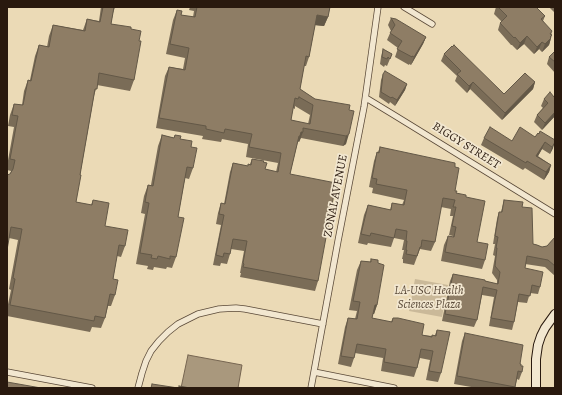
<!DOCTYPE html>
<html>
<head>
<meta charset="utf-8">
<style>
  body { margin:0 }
  #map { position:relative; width:562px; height:395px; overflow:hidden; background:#ebdab6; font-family:Alegreya,serif }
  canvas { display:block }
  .frame { position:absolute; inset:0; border:8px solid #29190e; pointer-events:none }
</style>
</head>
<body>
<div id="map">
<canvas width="562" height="395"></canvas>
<div class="frame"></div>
</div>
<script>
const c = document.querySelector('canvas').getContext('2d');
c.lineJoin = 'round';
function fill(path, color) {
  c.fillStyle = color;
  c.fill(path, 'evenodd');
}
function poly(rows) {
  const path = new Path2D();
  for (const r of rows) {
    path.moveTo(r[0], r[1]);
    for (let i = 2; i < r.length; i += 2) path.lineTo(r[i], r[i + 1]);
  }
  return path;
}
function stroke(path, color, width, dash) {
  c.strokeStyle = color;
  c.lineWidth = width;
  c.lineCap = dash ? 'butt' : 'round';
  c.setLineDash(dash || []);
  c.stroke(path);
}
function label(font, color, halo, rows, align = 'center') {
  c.font = font + ' Alegreya,serif';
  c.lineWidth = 3.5;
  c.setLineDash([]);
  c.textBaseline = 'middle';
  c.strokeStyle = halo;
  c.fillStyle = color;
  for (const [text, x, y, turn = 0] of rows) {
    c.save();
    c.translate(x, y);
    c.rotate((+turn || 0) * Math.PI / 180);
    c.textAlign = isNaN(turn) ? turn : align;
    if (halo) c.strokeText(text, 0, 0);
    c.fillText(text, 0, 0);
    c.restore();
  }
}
fill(poly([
  [415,279,448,285,442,317,409,311]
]), '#cab999');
const water = poly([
  [188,355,242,365,238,388,181,388,188,355]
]);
fill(water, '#a9987d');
stroke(water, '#766551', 1);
const street = poly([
  [404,7,432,24],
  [366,98,394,115,555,214],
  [7,372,92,388],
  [314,372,394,388],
  [138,388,142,373,146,361,151,351,159,341,168,332,178,324,198,314,219,309,236,308,245,309,323,324],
  [311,388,338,241,364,107,378,7]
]);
const secondary = poly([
  [536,388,536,359,538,345,541,336,545,328,555,314]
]);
stroke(street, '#5a4938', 7);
stroke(secondary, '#29190e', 10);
stroke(street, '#f2e7d0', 5.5);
stroke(secondary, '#f2e7d0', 8);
fill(poly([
  [101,7,115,7,113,13,111,24,131,29,139,41,134,80,130,91,97,85,94,96,80,175,76,202,91,205,93,200,105,226,125,246,121,257,117,256,113,279,115,295,111,306,108,306,105,318,101,328,92,327,90,332,7,316,7,309,11,290,9,289,18,240,9,238,10,174,11,171,7,170,7,166,14,127,8,126,10,115,14,104,22,105,24,91,28,80,30,80,35,56,39,45,47,47,49,36,53,25,83,30,87,19,99,21],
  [190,7,330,7,328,17,324,26,315,25,309,57,306,66,304,66,300,89,315,99,349,110,346,144,343,146,301,138,299,142,298,141,297,145,290,174,318,281,315,291,240,277,241,273,240,273,244,251,231,249,230,254,227,264,221,263,220,266,213,265,221,225,216,224,218,213,221,203,224,204,230,172,233,163,248,166,250,164,252,159,263,162,265,169,276,172,278,163,246,157,248,144,222,139,221,142,202,139,203,136,156,128,165,76,169,67,183,69,185,58,166,54,173,20,177,10,181,15,193,17,194,11,189,10],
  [295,106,310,115,308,124,291,120,293,108,295,109],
  [496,7,536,7,545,16,543,21,552,35,549,45,542,52,539,49,534,54,524,44,517,50,512,45,511,45,498,30,500,23,502,22,494,14],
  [549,7,555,7,555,11,554,12],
  [391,18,426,37,423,44,411,65,409,64,409,65,395,57,398,48,387,40,391,31,388,25],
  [452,47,504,94,535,82,533,89,502,120,470,89,467,93,455,81,457,76,441,61,444,54],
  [383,49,392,54,387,66,385,65,384,67,380,64,381,57],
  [555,51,555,73,547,64,549,57],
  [383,74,407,84,405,90,395,106,390,102,389,104,379,97,381,80],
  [555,96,555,116,542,130,534,122,537,115,543,108,541,106,544,99],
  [538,133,553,148,550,154,542,149,538,156,551,165,549,172,544,180,525,168,523,170,481,145,484,138,512,141,535,137],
  [162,135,174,138,175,135,191,147,193,168,189,179,185,178,178,217,176,257,172,268,167,267,166,269,154,267,153,270,147,269,148,266,136,264,145,214,141,213,144,196,148,185,151,185,158,146],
  [380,147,455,167,455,191,456,193,466,197,477,242,485,260,482,269,441,261,444,245,448,236,453,237,453,236,449,235,453,216,450,216,451,209,441,207,435,242,431,251,420,249,414,265,403,263,403,259,402,259,404,250,402,250,404,240,394,238,391,247,368,243,367,245,358,243,364,215,368,205,390,210,392,203,402,205,404,200,372,193,373,188,369,187,374,161,377,152,378,152],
  [504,200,522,207,533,244,537,245,542,247,547,246,555,237,555,276,545,267,525,264,525,268,540,287,538,294,530,293,527,303,518,302,514,322,512,330,489,326,494,297,482,295,477,320,474,327,442,321,450,281,453,274,485,281,497,284,497,280,492,273,495,256,493,255,495,244,493,244,497,219,499,212,501,212],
  [371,259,378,263,377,305,374,314,373,314,372,318,391,322,393,318,422,335,432,336,435,335,437,330,441,373,438,382,426,380,430,360,420,358,417,368,414,377,381,371,383,358,355,353,354,358,351,367,338,364,345,327,348,318,355,319,357,311,349,310,357,270,361,261,370,262],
  [465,333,520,364,521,366,522,372,519,380,517,379,515,388,477,388,454,384,462,341]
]), '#7a6c57');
fill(poly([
  [317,15,328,17,324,26,314,25],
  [552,31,550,39,551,38,549,45,542,52,545,44,550,34],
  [527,36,524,44,517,50,520,43],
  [426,37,423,44,411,65,414,57],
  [542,42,539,49,534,54,537,47],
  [473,82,470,89,467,93,469,86],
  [535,82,533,89,502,120,505,113],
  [407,84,405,90,395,106,397,100],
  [555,112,555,116,542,130,545,123],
  [301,132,303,132,299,142,298,141],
  [349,134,346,144,343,146,346,136],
  [545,142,542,149,534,163,536,156],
  [555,142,553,148,550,154,552,147],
  [551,165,549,172,544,180,546,172],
  [375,305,377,305,374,314,371,314]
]), '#635847');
const building = poly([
  [103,7,114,7,111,24,131,27,131,29,141,31,139,41,141,41,134,80,99,73,97,89,95,89,80,175,81,175,76,202,92,205,93,200,109,203,105,226,128,230,125,246,119,245,113,279,118,280,115,295,110,294,105,318,95,316,94,321,10,305,15,279,13,278,22,229,11,227,7,250,7,175,10,174,13,169,15,160,10,159,18,116,12,115,14,104,23,105,28,80,31,81,39,45,49,47,53,25,85,31,87,19,100,22,103,7],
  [197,7,330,7,328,17,317,15,309,57,306,56,300,89,315,99,350,105,349,110,354,111,349,134,346,136,303,128,303,132,301,132,300,136,299,136,290,174,336,183,318,281,243,267,244,264,243,263,247,241,233,239,230,254,224,253,223,257,216,255,224,215,219,214,221,203,225,204,233,163,248,166,248,164,251,165,252,159,264,161,263,162,267,163,265,169,278,172,281,153,249,147,252,134,225,129,224,133,206,129,206,126,159,118,169,67,185,70,189,48,170,44,177,10,182,11,181,15,195,17,197,7],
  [299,97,313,105,310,124,291,120,295,98,298,99,299,97],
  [498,7,536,7,545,16,541,19,552,31,550,34,552,35,550,37,551,38,545,44,542,42,537,47,527,36,520,43,515,37,514,38,500,23,507,16,498,7],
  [391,18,396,19,426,37,414,57,412,56,412,57,397,49,402,41,390,33,395,25,391,18],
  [454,45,504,94,525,73,527,75,535,82,505,113,473,82,469,86,457,74,461,71,444,54,452,46,452,47,454,45],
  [383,49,392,54,390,59,388,57,387,59,382,57,383,49],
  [555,51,555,62,549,57,555,51],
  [385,71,407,84,397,100,392,97,391,98,381,92,383,74,385,71],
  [550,92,554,97,555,96,555,112,545,123,537,115,548,103,544,99,550,92],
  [490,127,512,141,520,127,535,137,538,133,539,134,540,131,555,140,555,142,552,147,545,142,536,156,551,165,546,172,527,161,526,163,484,138,490,127],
  [162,135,174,138,175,135,181,136,180,139,192,141,191,147,197,148,193,168,187,167,184,183,178,217,184,218,176,257,170,256,170,259,158,256,157,259,151,258,152,255,140,253,149,203,145,202,148,185,153,186,162,135],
  [380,147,455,163,455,167,459,168,455,191,457,191,456,193,466,195,466,197,485,201,477,242,488,244,485,260,445,252,448,236,454,237,456,227,452,226,456,207,453,207,455,200,443,198,435,242,422,240,421,247,420,247,417,256,406,254,407,250,406,250,407,241,406,241,407,231,396,229,394,238,371,233,370,236,361,234,368,205,391,210,392,203,404,205,407,190,376,184,377,179,372,178,377,152,379,153,380,147],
  [504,200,523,202,522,207,532,208,533,244,537,245,542,247,547,246,555,237,555,266,548,260,527,256,525,268,543,272,540,287,532,285,530,296,519,294,514,322,491,318,497,290,483,287,477,320,445,314,453,274,485,280,485,281,498,284,500,272,495,266,497,248,496,248,498,237,495,236,499,212,502,212,504,200],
  [371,259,378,260,378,263,384,265,377,305,375,305,372,318,392,322,393,318,398,318,424,324,422,335,432,337,432,335,436,336,437,330,450,332,441,373,429,371,433,351,421,349,417,368,384,362,386,349,357,344,354,358,341,356,348,318,357,319,360,302,353,301,361,261,371,262,371,259],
  [465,333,523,345,520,364,521,364,521,366,523,366,522,372,518,371,515,387,457,376,465,333],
  [7,382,41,388,7,388,7,382],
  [152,384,178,388,151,388,152,384],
  [179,386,190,388,179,388,179,386]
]);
fill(building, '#8e7d65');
stroke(building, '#635847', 1);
label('12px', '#29190e', '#f2e7d0', [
  ["BIGGY STREET",466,146,32],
  ["ZONAL AVENUE",336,196,-79]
]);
label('italic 12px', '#594938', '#f2e7d0', [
  ["LA-USC Health",429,291],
  ["Sciences Plaza",429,305]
]);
</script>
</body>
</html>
